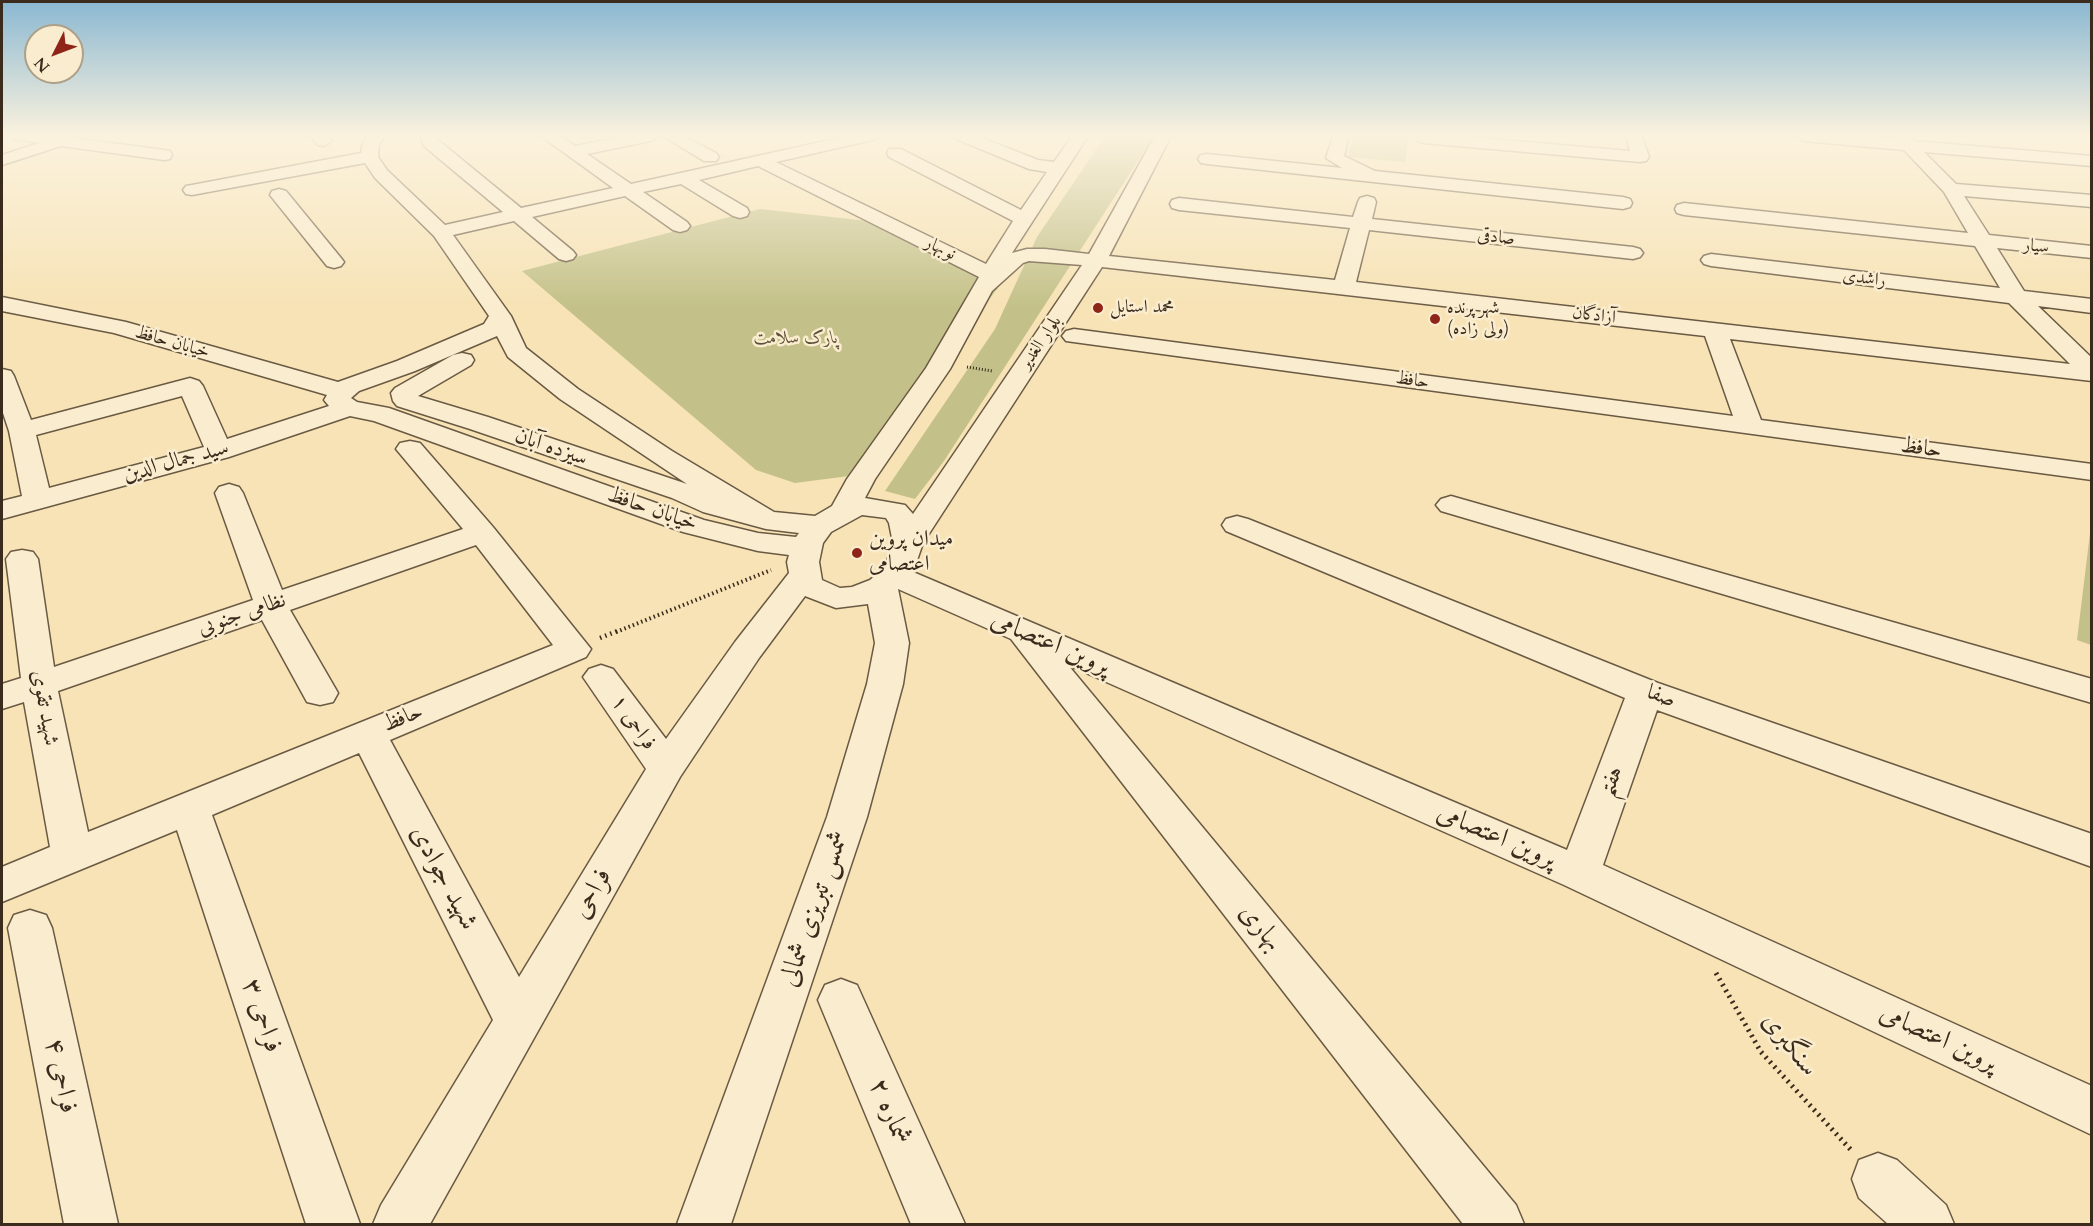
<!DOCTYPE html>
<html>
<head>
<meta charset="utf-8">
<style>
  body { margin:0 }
  #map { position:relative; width:2093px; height:1226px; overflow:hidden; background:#f7e3b5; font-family:Cardo,serif }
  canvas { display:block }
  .frame { position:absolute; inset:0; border:3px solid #3b2b1d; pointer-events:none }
  .north { position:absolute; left:24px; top:24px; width:60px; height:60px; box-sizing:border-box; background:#faedcf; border:2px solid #ae9f88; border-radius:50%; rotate:228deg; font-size:16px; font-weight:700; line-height:24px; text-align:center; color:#3b2b1d }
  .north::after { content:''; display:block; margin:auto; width:21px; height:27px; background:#8f2418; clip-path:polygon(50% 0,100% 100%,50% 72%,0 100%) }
</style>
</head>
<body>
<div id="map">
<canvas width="2093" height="1226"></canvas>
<div class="frame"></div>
<div class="north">N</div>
</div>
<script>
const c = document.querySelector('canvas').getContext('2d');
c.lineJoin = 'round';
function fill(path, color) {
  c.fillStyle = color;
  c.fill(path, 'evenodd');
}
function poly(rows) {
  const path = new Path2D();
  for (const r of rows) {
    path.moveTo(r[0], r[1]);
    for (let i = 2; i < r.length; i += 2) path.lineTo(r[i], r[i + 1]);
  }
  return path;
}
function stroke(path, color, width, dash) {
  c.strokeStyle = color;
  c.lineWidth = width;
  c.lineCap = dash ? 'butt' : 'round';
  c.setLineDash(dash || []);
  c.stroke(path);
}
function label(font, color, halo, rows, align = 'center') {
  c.font = font + ' Cardo,Amiri,serif';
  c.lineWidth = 5;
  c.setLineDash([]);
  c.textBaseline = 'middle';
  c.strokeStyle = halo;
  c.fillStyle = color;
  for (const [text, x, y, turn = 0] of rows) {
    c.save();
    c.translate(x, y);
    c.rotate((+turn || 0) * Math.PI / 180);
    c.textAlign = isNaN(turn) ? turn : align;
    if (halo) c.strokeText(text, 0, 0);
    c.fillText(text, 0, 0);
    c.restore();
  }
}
fill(poly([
  [1105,136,1154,136,944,461,915,499,885,491,995,329,1037,237],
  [1354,136,1409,136,1405,162,1347,157],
  [760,209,868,221,998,288,849,476,795,483,756,470,522,271],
  [2091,525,2092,525,2091,645,2077,640]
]), '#c3c189');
const minor = poly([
  [12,136,58,136,164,150,170,151,172,155,170,159,164,160,61,146,2,165,2,155,39,143,14,139,12,136],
  [310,136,328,136,332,141,324,146,318,145,310,136],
  [368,136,385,136,379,144,378,157,387,170,445,225,503,212,424,146,420,136,436,136,438,140,521,208,613,188,541,136,560,136,575,146,626,136,659,136,651,141,587,154,631,184,848,136,879,136,877,139,776,162,986,264,1013,221,889,157,887,153,889,149,901,149,1021,210,1047,172,1029,169,956,139,954,136,977,136,1038,160,1054,162,1072,136,1088,136,1012,253,1027,249,1045,249,1089,254,1155,136,1171,136,1109,256,1335,280,1350,228,1179,210,1172,208,1170,204,1172,200,1179,198,1353,217,1358,202,1360,198,1367,196,1374,198,1376,202,1372,219,1633,247,1640,249,1643,253,1640,257,1633,259,1369,230,1356,282,2070,364,2009,303,1711,266,1704,264,1701,260,1704,256,1711,254,2000,288,1975,246,1684,215,1677,213,1675,209,1677,205,1684,203,1968,233,1944,192,1904,150,1803,141,1795,136,1861,136,1894,139,1892,136,1909,136,1914,141,2092,156,2092,166,1924,152,1956,184,2092,195,2092,207,1964,196,1989,235,2092,246,2092,258,1997,248,2024,291,2092,299,2092,313,2038,306,2092,358,2092,381,1730,339,1761,420,2092,464,2092,480,1066,341,1062,336,1066,331,1074,329,1733,416,1705,336,1102,267,923,543,913,572,1567,850,1625,698,1226,531,1222,525,1226,519,1237,516,1248,519,1658,683,2092,834,2092,867,1657,710,1603,865,2092,1086,2092,1135,1564,885,1068,665,1516,1205,1524,1224,1463,1224,1011,639,898,589,909,643,903,684,867,817,731,1224,677,1224,827,817,867,684,875,643,868,604,836,608,805,596,759,658,680,777,430,1224,373,1224,381,1205,493,1020,359,753,212,815,360,1224,306,1224,177,830,2,902,2,867,50,847,24,702,2,709,2,684,21,678,6,559,11,552,22,550,33,552,38,559,54,667,253,600,215,493,219,487,229,484,239,487,243,493,282,590,463,529,396,449,400,443,410,441,420,443,493,527,591,649,586,657,390,740,519,977,646,769,583,677,589,669,601,665,613,669,666,739,735,642,789,573,787,562,789,555,758,551,683,532,374,421,350,416,229,457,2,519,2,501,22,496,9,431,2,410,2,369,11,371,14,376,31,420,190,378,199,381,203,386,227,439,329,406,324,400,327,395,114,333,2,311,2,297,126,322,338,382,397,361,484,324,489,316,434,236,375,178,365,163,192,195,186,194,183,190,186,186,192,185,361,153,363,143,368,136],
  [758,166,979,277,926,368,847,479,832,506,815,516,774,512,672,451,578,389,526,348,511,316,453,235,514,221,559,259,566,261,573,259,576,255,573,251,532,217,625,196,673,230,680,232,687,230,690,226,687,222,643,192,681,184,733,216,740,218,747,216,749,212,747,208,699,180,758,166],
  [1029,261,1082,265,913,514,905,505,865,498,875,479,950,369,992,291,1023,263,1029,261],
  [497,336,508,357,560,399,687,484,488,417,418,396,471,365,474,360,471,355,462,353,453,355,395,388,391,393,393,401,397,406,470,429,672,498,703,512,766,529,799,533,796,537,758,533,704,520,389,408,357,402,351,398,359,391,415,371,497,336],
  [182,396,204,447,49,488,36,435,182,396],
  [862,515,886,518,889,523,893,543,885,567,870,580,852,587,840,588,822,580,819,562,823,543,831,532,862,515],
  [476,545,553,645,88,832,58,691,262,620,307,702,320,705,333,702,338,693,290,610,476,545],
  [663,136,683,136,716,153,719,157,716,161,704,161,663,136],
  [1333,136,1349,136,1344,156,1375,171,1623,197,1630,199,1632,203,1630,207,1623,209,1207,164,1201,163,1198,159,1201,155,1207,154,1342,168,1326,158,1333,136],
  [1416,136,1458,136,1630,151,1626,136,1642,136,1649,157,1646,161,1640,162,1423,143,1417,141,1416,136],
  [279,189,286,191,341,258,344,262,341,266,334,268,327,266,270,195,272,191,279,189],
  [1451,496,2092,679,2092,703,1441,511,1436,505,1441,499,1451,496],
  [30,910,46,915,52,928,118,1224,64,1224,8,928,14,915,30,910],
  [841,979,857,985,965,1224,911,1224,818,1000,825,985,841,979],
  [1878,1153,1897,1160,1946,1205,1954,1224,1888,1224,1859,1198,1852,1179,1859,1160,1878,1153]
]);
stroke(minor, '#6a5943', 3);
stroke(poly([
  [967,367,992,371]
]), '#3b2b1d', 3, [1, 2]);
stroke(poly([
  [616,632,771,570]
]), '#3b2b1d', 4, [1.5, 3]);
stroke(poly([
  [600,638,620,630]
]), '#3b2b1d', 4.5, [1.5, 4]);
stroke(poly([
  [1716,973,1761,1052,1851,1150]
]), '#3b2b1d', 5, [2, 4.5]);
fill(minor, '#faedcf');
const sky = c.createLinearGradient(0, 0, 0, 308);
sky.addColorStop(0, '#8ab8d2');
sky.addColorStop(0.44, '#fbf2de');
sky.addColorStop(1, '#fbf2de00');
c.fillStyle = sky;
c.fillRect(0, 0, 2093, 308);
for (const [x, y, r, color] of [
  [1098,308,6,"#8f2418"],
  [1435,319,6,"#8f2418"],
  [857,553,6,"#8f2418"]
]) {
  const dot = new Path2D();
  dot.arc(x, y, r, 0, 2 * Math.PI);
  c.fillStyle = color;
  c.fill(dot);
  stroke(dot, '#faedcf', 2);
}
label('18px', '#3b2b1d', '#faedcf', [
  ["صادقی",1496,238,6],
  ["سیار",2036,247,6],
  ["نوبهار",940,249,26],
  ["راشدی",1864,279,7],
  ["آزادگان",1594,316,7],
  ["خیابان حافظ",172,343,16],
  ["بلوار الغدیر",1041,343,-56],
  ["حافظ",1412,381,8]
]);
label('18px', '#3b2b1d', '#faedcf', [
  ["محمد استایل",1110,308],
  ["شهر پرنده",1447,309],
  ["(ولی زاده)",1447,330]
], 'left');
label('italic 18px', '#5d5038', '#faedcf', [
  ["پارک سلامت",796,339]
]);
label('22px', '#3b2b1d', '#faedcf', [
  ["سیزده آبان",551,448,19],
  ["حافظ",1921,449,8],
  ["سید جمال الدین",176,462,-15],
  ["خیابان حافظ",652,510,19],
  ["نظامی جنوبی",242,615,-19],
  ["صفا",1661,697,20],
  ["شهید تقوی",44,708,80],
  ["حافظ",403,719,-22],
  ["فراحی ۱",633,723,55],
  ["هفتم",1612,782,-70]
]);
label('22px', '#3b2b1d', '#faedcf', [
  ["میدان پروین",869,540],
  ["اعتصامی",869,565]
], 'left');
label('27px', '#3b2b1d', '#faedcf', [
  ["پروین اعتصامی",1050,644,23],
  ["پروین اعتصامی",1496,837,23],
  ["شهید جوادی",443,878,62],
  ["فراحی",593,894,-60],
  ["شمس تبریزی شمالی",815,909,-71],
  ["بهاری",1260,928,51],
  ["فراحی ۳",261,1016,71],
  ["پروین اعتصامی",1938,1039,25],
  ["سنگبری",1789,1045,52],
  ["فراحی ۴",60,1076,78],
  ["شماره ۲",889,1112,67]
]);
</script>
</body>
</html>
